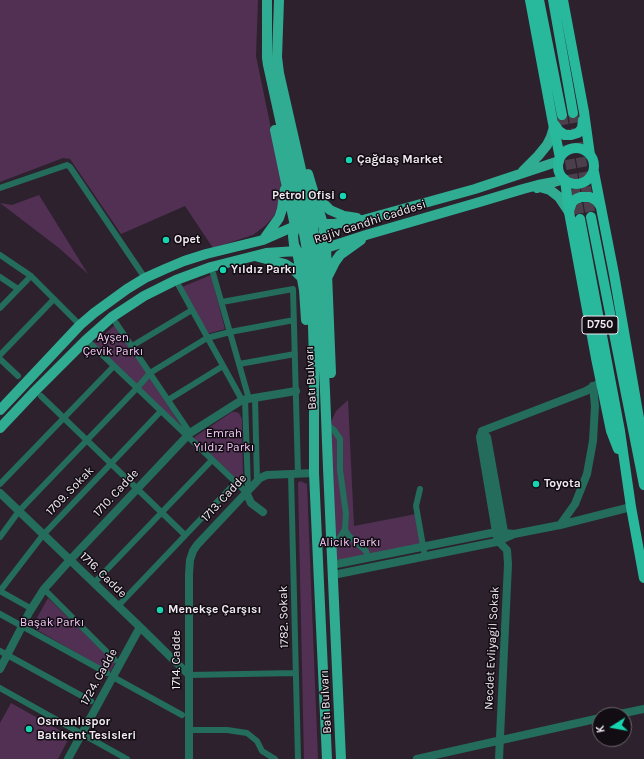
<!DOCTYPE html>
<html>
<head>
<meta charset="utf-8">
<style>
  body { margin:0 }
  #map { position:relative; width:644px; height:759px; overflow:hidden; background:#2d212e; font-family:Karla,sans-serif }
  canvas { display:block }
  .north { position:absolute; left:592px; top:707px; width:40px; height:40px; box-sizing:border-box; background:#120d12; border:1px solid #6c656c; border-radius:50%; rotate:259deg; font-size:11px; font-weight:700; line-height:16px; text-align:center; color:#f2eaf3 }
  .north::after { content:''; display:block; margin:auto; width:14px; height:18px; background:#18d5b2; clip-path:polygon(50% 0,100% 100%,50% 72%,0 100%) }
</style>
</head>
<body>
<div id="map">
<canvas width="644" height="759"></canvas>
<div class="north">K</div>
</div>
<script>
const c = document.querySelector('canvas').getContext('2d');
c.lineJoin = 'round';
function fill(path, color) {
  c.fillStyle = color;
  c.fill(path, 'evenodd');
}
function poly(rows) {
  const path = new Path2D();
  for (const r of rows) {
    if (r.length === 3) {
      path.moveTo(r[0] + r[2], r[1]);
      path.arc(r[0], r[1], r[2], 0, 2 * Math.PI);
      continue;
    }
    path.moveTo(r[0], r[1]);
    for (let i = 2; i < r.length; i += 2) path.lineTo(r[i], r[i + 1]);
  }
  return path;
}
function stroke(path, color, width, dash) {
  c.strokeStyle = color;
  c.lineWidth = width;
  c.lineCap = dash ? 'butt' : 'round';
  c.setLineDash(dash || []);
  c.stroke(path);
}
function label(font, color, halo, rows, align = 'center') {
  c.font = font + ' Karla,sans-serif';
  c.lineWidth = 3;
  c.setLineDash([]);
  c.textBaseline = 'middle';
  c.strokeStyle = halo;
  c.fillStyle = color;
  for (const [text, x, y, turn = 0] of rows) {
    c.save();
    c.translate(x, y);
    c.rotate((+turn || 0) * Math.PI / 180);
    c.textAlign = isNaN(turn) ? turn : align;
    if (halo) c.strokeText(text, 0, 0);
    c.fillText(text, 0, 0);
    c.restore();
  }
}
fill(poly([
  [0,0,258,0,256,56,281,177,280,199,274,216,266,225,253,235,213,248,185,206,121,234,70,159,63,158,0,182],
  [39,195,88,274,59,248,0,203,12,205],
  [211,275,225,329,207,334,182,287],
  [115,325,148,373,137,386,93,344],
  [149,376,183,429,139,388],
  [348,400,354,526,416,514,423,547,332,565,329,426,336,411],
  [232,412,236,412,239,413,242,419,243,479,241,481,239,481,193,438],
  [300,481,307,484,318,759,304,759,298,483],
  [48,598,115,663,110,672,32,627],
  [11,703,70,736,58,759,0,759,0,723]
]), '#513054');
stroke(poly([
  [573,113,591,217],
  [562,115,580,219]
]), '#4b3f4c', 10, [10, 5]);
stroke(poly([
  [0,188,64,166,67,165,70,167,145,278],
  [0,255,31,276,80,325],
  [213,273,249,399],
  [0,277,18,289],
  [179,286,242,400],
  [222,302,293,289,298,474],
  [0,308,31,276],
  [116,323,190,433],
  [91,344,246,492],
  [132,346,192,310],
  [0,355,54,299],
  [0,359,18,376],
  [239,364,295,354],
  [41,396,185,535],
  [255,398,257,480],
  [245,399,248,490],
  [168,400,223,366],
  [329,426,334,430,340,439,340,470,346,514,345,529,348,535,366,551,368,558],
  [291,474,298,759],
  [0,484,114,366],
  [420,489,416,506,425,557],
  [0,537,19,511,137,388,150,373,207,338,230,332,294,320],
  [333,548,345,529],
  [94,583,212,460],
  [44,589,115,660],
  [0,591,43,535,161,411],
  [0,591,32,609],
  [118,606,236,482],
  [0,614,107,673],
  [0,651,91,701],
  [189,675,296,673],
  [113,677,182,715],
  [0,688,127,759],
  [189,730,227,730,247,733,257,741,262,751,275,759]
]), '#246c5b', 6);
stroke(poly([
  [482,431,480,437,496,532,498,541,507,550,508,564,499,759],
  [482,431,586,391,596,385],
  [482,431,487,437,505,537],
  [246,492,251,503,263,512],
  [0,493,140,627,189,675],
  [560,525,575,504,587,474,593,441,595,406,593,386],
  [332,565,496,532,514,534],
  [333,575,496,542,514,534,560,525,631,507],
  [0,669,30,611,44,589,70,560,190,433,242,400,296,391],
  [615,715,644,709],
  [68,759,140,627],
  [189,759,189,574,190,560,193,551,197,545,260,478,267,475,314,473],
  [417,759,600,718]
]), '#246c5b', 8);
stroke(poly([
  [267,0,267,58,268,65,299,206,309,261,312,292,314,361,314,473,327,759],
  [279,0,277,57,279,73,305,187,312,223,318,256,320,288,325,391,328,468,341,759],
  [275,130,295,226,293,236,294,245,297,251,304,290,306,320],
  [523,171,538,156,547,145,551,137,554,127],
  [308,174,323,224,326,248,331,373],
  [537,188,540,187,550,190,559,197,569,212],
  [316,196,330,210,344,216,357,218],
  [264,239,279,218,282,209,285,189],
  [255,256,285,264,293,269,301,277],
  [328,276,335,262,340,255,361,240],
  [0,410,80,325,94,313,127,289,145,278,165,269,184,261,206,254,263,240,295,226,309,221,315,221,323,224,334,224,363,220,475,189,559,161],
  [0,428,35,391,86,340,112,317,144,296,176,280,211,267,266,253,297,251,304,255,313,254,326,248,366,235,483,201,523,189,538,185,554,182,564,179]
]), '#2fac91', 10);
stroke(poly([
  [530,0,552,118,560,158],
  [539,0,562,115],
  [553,0,573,113],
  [563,0,584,112,590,155],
  [554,124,559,131,565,135,571,135,578,133,582,128,583,120],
  [576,166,18],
  [594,172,614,274,640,424,639,460],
  [565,180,569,212,596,358,611,431,618,449],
  [569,211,572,202,576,199,581,197,590,197,597,201,601,207],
  [591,217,644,485],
  [580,219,620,431,631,507,644,578]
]), '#28b99c', 10);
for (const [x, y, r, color] of [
  [349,160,4,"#18d5b2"],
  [343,196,4,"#18d5b2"],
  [166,240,4,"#18d5b2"],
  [223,270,4,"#18d5b2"],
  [536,484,4,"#18d5b2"],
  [160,610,4,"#18d5b2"],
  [29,729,4,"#18d5b2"]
]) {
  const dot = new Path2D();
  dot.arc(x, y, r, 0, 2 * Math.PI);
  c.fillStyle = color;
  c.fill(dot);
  stroke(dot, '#120d12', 1.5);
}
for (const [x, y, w] of [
  [600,325,36]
]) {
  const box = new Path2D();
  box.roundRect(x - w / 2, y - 9, w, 18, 3);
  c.fillStyle = '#120d12';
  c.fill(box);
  stroke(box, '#f2eaf3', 1);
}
label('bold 11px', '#f2eaf3', null, [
  ["D750",600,325]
]);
label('bold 12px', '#f2eaf3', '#120d12', [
  ["Çağdaş Market",357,160],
  ["Petrol Ofisi",335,196,"right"],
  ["Opet",174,240],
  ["Yıldız Parkı",231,270],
  ["Toyota",544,484],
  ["Menekşe Çarşısı",168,610],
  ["Osmanlıspor",37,722],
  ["Batıkent Tesisleri",37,736]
], 'left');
label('12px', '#f2eaf3', '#120d12', [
  ["Rajiv Gandhi Caddesi",370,222,-18],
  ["Batı Bulvarı",311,378,-93],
  ["1709. Sokak",70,491,-46],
  ["1710. Cadde",116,493,-47],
  ["1713. Cadde",224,498,-47],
  ["1716. Cadde",103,575,44],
  ["1782. Sokak",284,617,-91],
  ["Necdet Evliyagil Sokak",492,648,-87],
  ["1714. Cadde",177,660,-90],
  ["1724. Cadde",99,677,-61],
  ["Batı Bulvarı",326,702,-93]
]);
label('12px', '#f3c6f7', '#120d12', [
  ["Ayşen",113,338],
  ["Çevik Parkı",113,352],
  ["Emrah",224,434],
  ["Yıldız Parkı",224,448],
  ["Alicik Parkı",350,543],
  ["Başak Parkı",52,623]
]);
</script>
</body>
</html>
